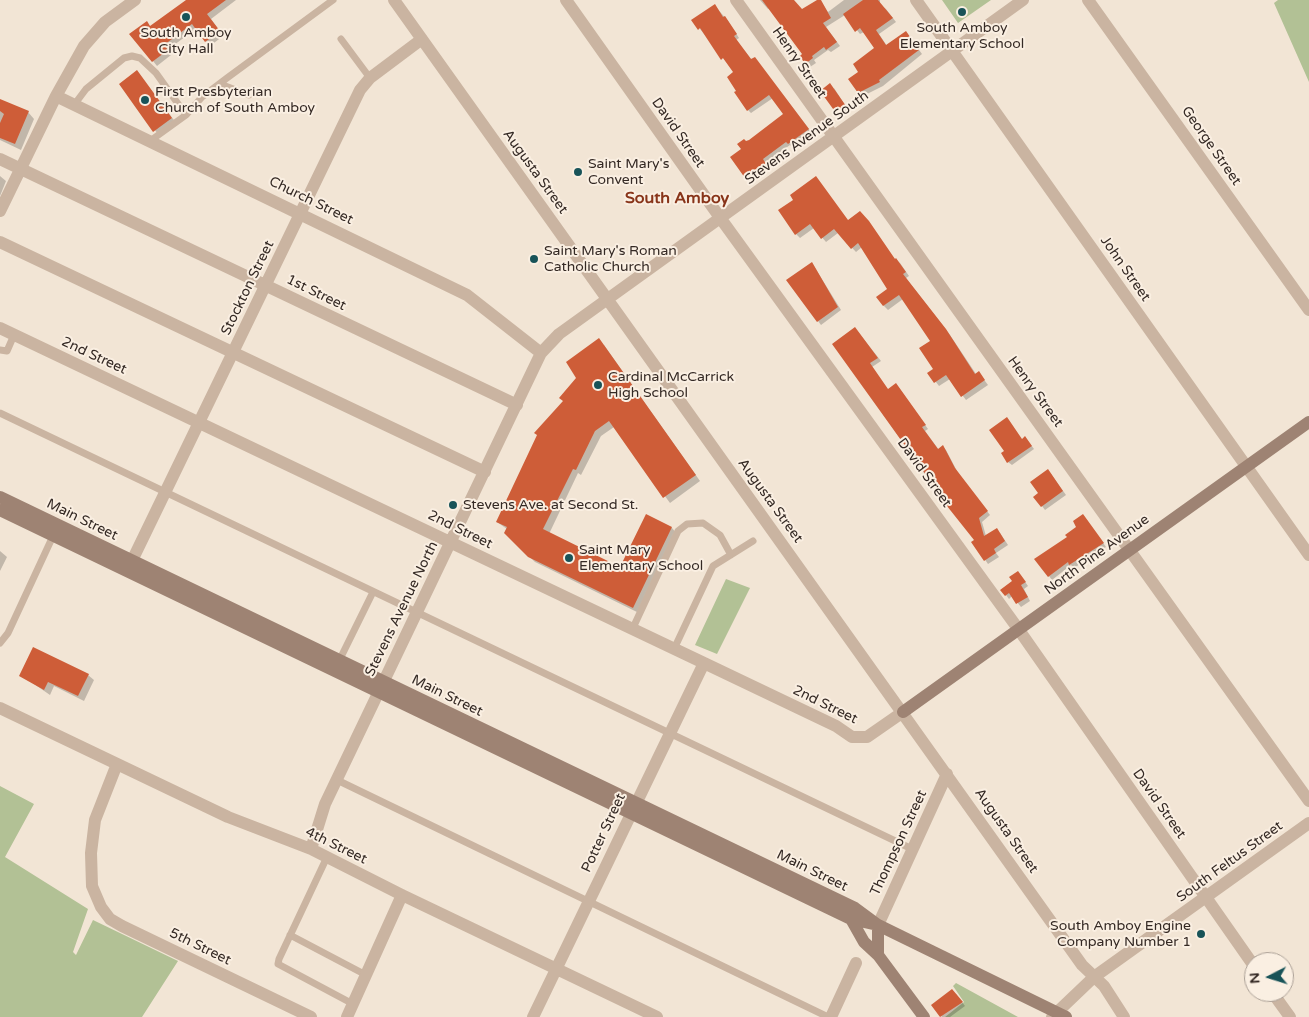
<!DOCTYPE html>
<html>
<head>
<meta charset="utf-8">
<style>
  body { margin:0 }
  #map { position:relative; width:1309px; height:1017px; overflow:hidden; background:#f2e5d5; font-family:"Varela Round",sans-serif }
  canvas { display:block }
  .north { position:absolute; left:1244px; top:952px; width:50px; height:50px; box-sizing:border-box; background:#faefe2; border:1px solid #aba096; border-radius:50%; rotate:265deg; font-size:14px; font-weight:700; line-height:20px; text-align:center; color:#342924 }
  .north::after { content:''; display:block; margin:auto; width:18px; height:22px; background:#185358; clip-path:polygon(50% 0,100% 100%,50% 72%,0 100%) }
</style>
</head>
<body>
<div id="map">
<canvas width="1309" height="1017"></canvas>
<div class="north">N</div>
</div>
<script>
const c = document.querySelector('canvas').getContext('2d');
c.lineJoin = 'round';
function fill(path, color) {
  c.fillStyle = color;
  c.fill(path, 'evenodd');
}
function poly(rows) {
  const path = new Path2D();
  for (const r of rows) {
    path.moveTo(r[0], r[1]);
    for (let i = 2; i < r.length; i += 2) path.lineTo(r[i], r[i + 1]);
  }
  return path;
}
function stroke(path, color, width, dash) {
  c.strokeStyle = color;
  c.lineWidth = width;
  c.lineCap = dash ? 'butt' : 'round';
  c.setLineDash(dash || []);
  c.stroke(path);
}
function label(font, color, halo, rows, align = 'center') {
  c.font = font + ' "Varela Round",sans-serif';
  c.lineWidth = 4;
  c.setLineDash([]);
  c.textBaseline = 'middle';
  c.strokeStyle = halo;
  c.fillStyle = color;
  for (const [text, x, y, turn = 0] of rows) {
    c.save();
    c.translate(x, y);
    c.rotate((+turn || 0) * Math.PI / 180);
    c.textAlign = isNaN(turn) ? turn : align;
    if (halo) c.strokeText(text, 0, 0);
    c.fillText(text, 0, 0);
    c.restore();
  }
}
fill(poly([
  [942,0,991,0,958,23],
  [1278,0,1309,0,1309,82,1274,3],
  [726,579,750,588,717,654,695,645],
  [0,786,34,804,5,857,88,909,73,952,76,955,93,920,178,961,142,1017,0,1017],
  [956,983,1018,1017,945,1017,964,1002,953,986]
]), '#b2c195');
fill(poly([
  [189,0,236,0,211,19,223,36,210,46,196,29,167,50,171,55,157,66,153,61,151,27],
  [760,0,793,0,803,11,820,0,828,12,844,0,880,0,880,5,886,9,896,22,879,34,887,46,906,32,922,54,883,86,863,96,859,92,860,72,876,49,864,32,860,34,845,15,826,27,840,46,831,52,828,50,814,60,816,63,810,67,801,57,804,54,769,8,768,9],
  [715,6,728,21,739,38,736,40,752,60,758,62,812,133,792,147,790,145,746,176,743,149,746,143,785,115,773,98,751,113,748,110,738,91,735,73,693,20],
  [137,72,177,124,160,137,121,84],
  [834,88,848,110,840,115,837,112],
  [0,100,28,112,34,119,21,150,0,140],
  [766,165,768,167,750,181,747,178],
  [0,176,6,181,0,196],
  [816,178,848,221,900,263,909,276,906,278,950,335,976,374,982,377,988,385,966,400,950,379,939,386,929,373,935,369,931,341,903,299,888,310,884,306,878,297,889,290,862,247,856,252,838,233,826,242,814,228,800,238,796,234,795,200],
  [812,263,841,310,821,325,818,321],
  [858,332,881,361,872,367,888,390,899,388,928,429,925,431,939,450,943,447,946,450,958,473,990,515,982,522,986,536,1000,533,1008,545,996,553,999,557,988,564,973,542,976,540,940,496,834,344],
  [604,345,700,481,670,503,614,427,601,436,581,475,578,473,549,534,620,569,646,516,672,528,677,534,639,613,535,562,505,533,507,529,497,522,564,401],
  [1022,440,1028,441,1034,449,1012,465,1008,462],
  [1051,474,1066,495,1045,510,1042,506,1040,494],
  [1083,515,1106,547,1074,568,1071,565,1052,580,1036,559,1068,537,1078,527],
  [0,551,7,557,0,571],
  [1021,576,1028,586,1024,589,1030,601,1021,607,1012,596,1009,599,1006,595,1014,581],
  [21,675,88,675,94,680,84,701,54,686,50,695],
  [956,994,965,1006,950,1017,942,1017,933,1005]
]), '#0003');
fill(poly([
  [186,0,226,0,207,14,220,31,205,42,192,24,164,45,168,50,152,62,129,34,147,21,150,26],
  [762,0,794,0,802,9,817,0,821,0,831,18,823,23,837,42,826,50,824,47,812,56,813,58,805,64,800,56,802,54],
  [863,0,878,0,893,18,876,30,886,45,906,31,919,50,879,80,880,82,858,93,848,79,858,72,853,64,874,48,860,28,855,32,843,14],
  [715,4,723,17,725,16,737,34,734,36,751,59,755,57,809,129,788,144,786,142,763,159,766,164,745,178,730,157,741,149,737,144,744,139,746,141,749,140,783,114,769,95,747,111,734,92,736,91,727,77,733,72,723,58,721,60,700,28,698,30,691,20],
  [137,70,172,118,153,132,119,84],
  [830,83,846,106,836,113,820,91],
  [0,99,29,111,15,144,0,138,0,123,4,114,0,111],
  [816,176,848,220,860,211,869,221,895,259,896,258,906,272,903,274,946,329,975,374,979,371,985,380,961,397,946,375,934,383,927,373,933,369,919,348,930,341,899,295,883,306,876,297,887,289,858,243,851,249,834,229,821,239,810,224,795,235,778,210,793,200,790,195],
  [812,262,838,307,817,322,786,280],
  [855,327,878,358,870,363,888,389,896,383,926,425,922,427,938,449,943,445,955,468,988,511,979,518,984,536,997,528,1005,541,994,549,996,553,984,561,971,542,974,540,939,496,934,486,832,344],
  [599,338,696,475,663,498,609,421,595,431,576,470,573,469,543,529,620,567,646,514,672,527,633,608,528,557,504,533,507,527,496,522,537,435,534,433,563,401,559,398,576,378,566,362],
  [1007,417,1022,439,1025,436,1032,446,1007,463,1001,453,1004,451,989,430],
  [1048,469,1063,491,1041,507,1033,497,1038,493,1030,482],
  [1083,514,1104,543,1069,565,1068,562,1048,577,1034,559,1067,537,1065,535,1076,527,1073,521],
  [1018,571,1026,582,1021,585,1028,597,1016,604,1009,593,1005,596,1000,590,1012,581,1009,577],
  [33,647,89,674,78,696,48,682,44,690,19,676],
  [952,989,963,1002,940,1017,931,1005]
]), '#ce5d38');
stroke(poly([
  [341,39,370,78],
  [220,84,249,95],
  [74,105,86,89,124,58,132,56,140,58,156,73,186,115],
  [150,141,186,115,202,97,227,78,333,0],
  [0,350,7,351,14,335],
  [0,413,912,849],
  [632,630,678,531,687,524,703,523,720,535,731,555],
  [0,643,8,633,53,536],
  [674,649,713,566,753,541],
  [339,661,373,592],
  [337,780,828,1017],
  [327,857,279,959,278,964,353,1004],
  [290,935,366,975]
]), '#cab4a1', 7);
stroke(poly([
  [394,0,1082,965,1104,986,1124,1017],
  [566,0,721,219,1019,630,1254,966],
  [736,0,1309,801],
  [916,0,1309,555],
  [1088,0,1309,310],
  [56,96,467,295,541,353],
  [0,159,517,405],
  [0,211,56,96,84,46,105,22,135,0],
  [0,242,485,472],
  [0,328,704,663,836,726,852,737,867,737,903,712],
  [128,569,360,90,370,78,422,39],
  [0,708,228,817,311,849,402,895,657,1017],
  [117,764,95,820,91,853,92,886,101,907,110,919,122,926,311,1017],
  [311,849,325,804,541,353,559,334,1023,0],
  [878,925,947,774],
  [1272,992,1290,1017],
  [347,1017,402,895],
  [533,1017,704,663],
  [831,1017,856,963],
  [1052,1017,1094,977,1309,823]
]), '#cab4a1', 12);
stroke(poly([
  [0,497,855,908,878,925,1066,1017],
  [0,510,851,919,873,924],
  [903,712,1309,422],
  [851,919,864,942,878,955,924,1017],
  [878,955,878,925]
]), '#9e8373', 12);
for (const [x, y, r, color] of [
  [962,12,5,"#185358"],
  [186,17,5,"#185358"],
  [145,100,5,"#185358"],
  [578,172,5,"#185358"],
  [534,259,5,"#185358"],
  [598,385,5,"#185358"],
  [453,505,5,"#185358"],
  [569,558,5,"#185358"],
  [1201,934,5,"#185358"]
]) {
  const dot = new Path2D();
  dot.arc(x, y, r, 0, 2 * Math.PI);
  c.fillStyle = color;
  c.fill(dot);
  stroke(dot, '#faefe2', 2);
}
label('14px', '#342924', '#faefe2', [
  ["South Amboy",962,28,"center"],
  ["Elementary School",962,44,"center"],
  ["South Amboy",186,33,"center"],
  ["City Hall",186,49,"center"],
  ["First Presbyterian",155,92],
  ["Church of South Amboy",155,108],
  ["Saint Mary's",588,164],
  ["Convent",588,180],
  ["Saint Mary's Roman",544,251],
  ["Catholic Church",544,267],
  ["Cardinal McCarrick",608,377],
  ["High School",608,393],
  ["Stevens Ave. at Second St.",463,505],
  ["Saint Mary",579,550],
  ["Elementary School",579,566],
  ["South Amboy Engine",1191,926,"right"],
  ["Company Number 1",1191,942,"right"]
], 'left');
label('14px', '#342924', '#faefe2', [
  ["Henry Street",799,63,55],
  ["David Street",678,133,55],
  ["Stevens Avenue South",807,138,-36],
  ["George Street",1211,146,55],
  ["Augusta Street",535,172,54],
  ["Church Street",311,201,26],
  ["John Street",1125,269,55],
  ["Stockton Street",248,288,-64],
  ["1st Street",316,293,26],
  ["2nd Street",94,356,25],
  ["Henry Street",1035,392,54],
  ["David Street",924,473,54],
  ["Augusta Street",770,501,54],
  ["Main Street",82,520,26],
  ["2nd Street",460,530,26],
  ["North Pine Avenue",1097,555,-36],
  ["Stevens Avenue North",402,609,-64],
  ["Main Street",447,696,26],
  ["2nd Street",825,705,26],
  ["David Street",1159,804,55],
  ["Augusta Street",1006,831,55],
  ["Potter Street",604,833,-65],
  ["Thompson Street",899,843,-65],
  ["4th Street",336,846,26],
  ["South Feltus Street",1230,862,-36],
  ["Main Street",812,871,26],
  ["5th Street",200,947,26]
]);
label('bold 16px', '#883419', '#faefe2', [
  ["South Amboy",677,199]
]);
</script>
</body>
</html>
